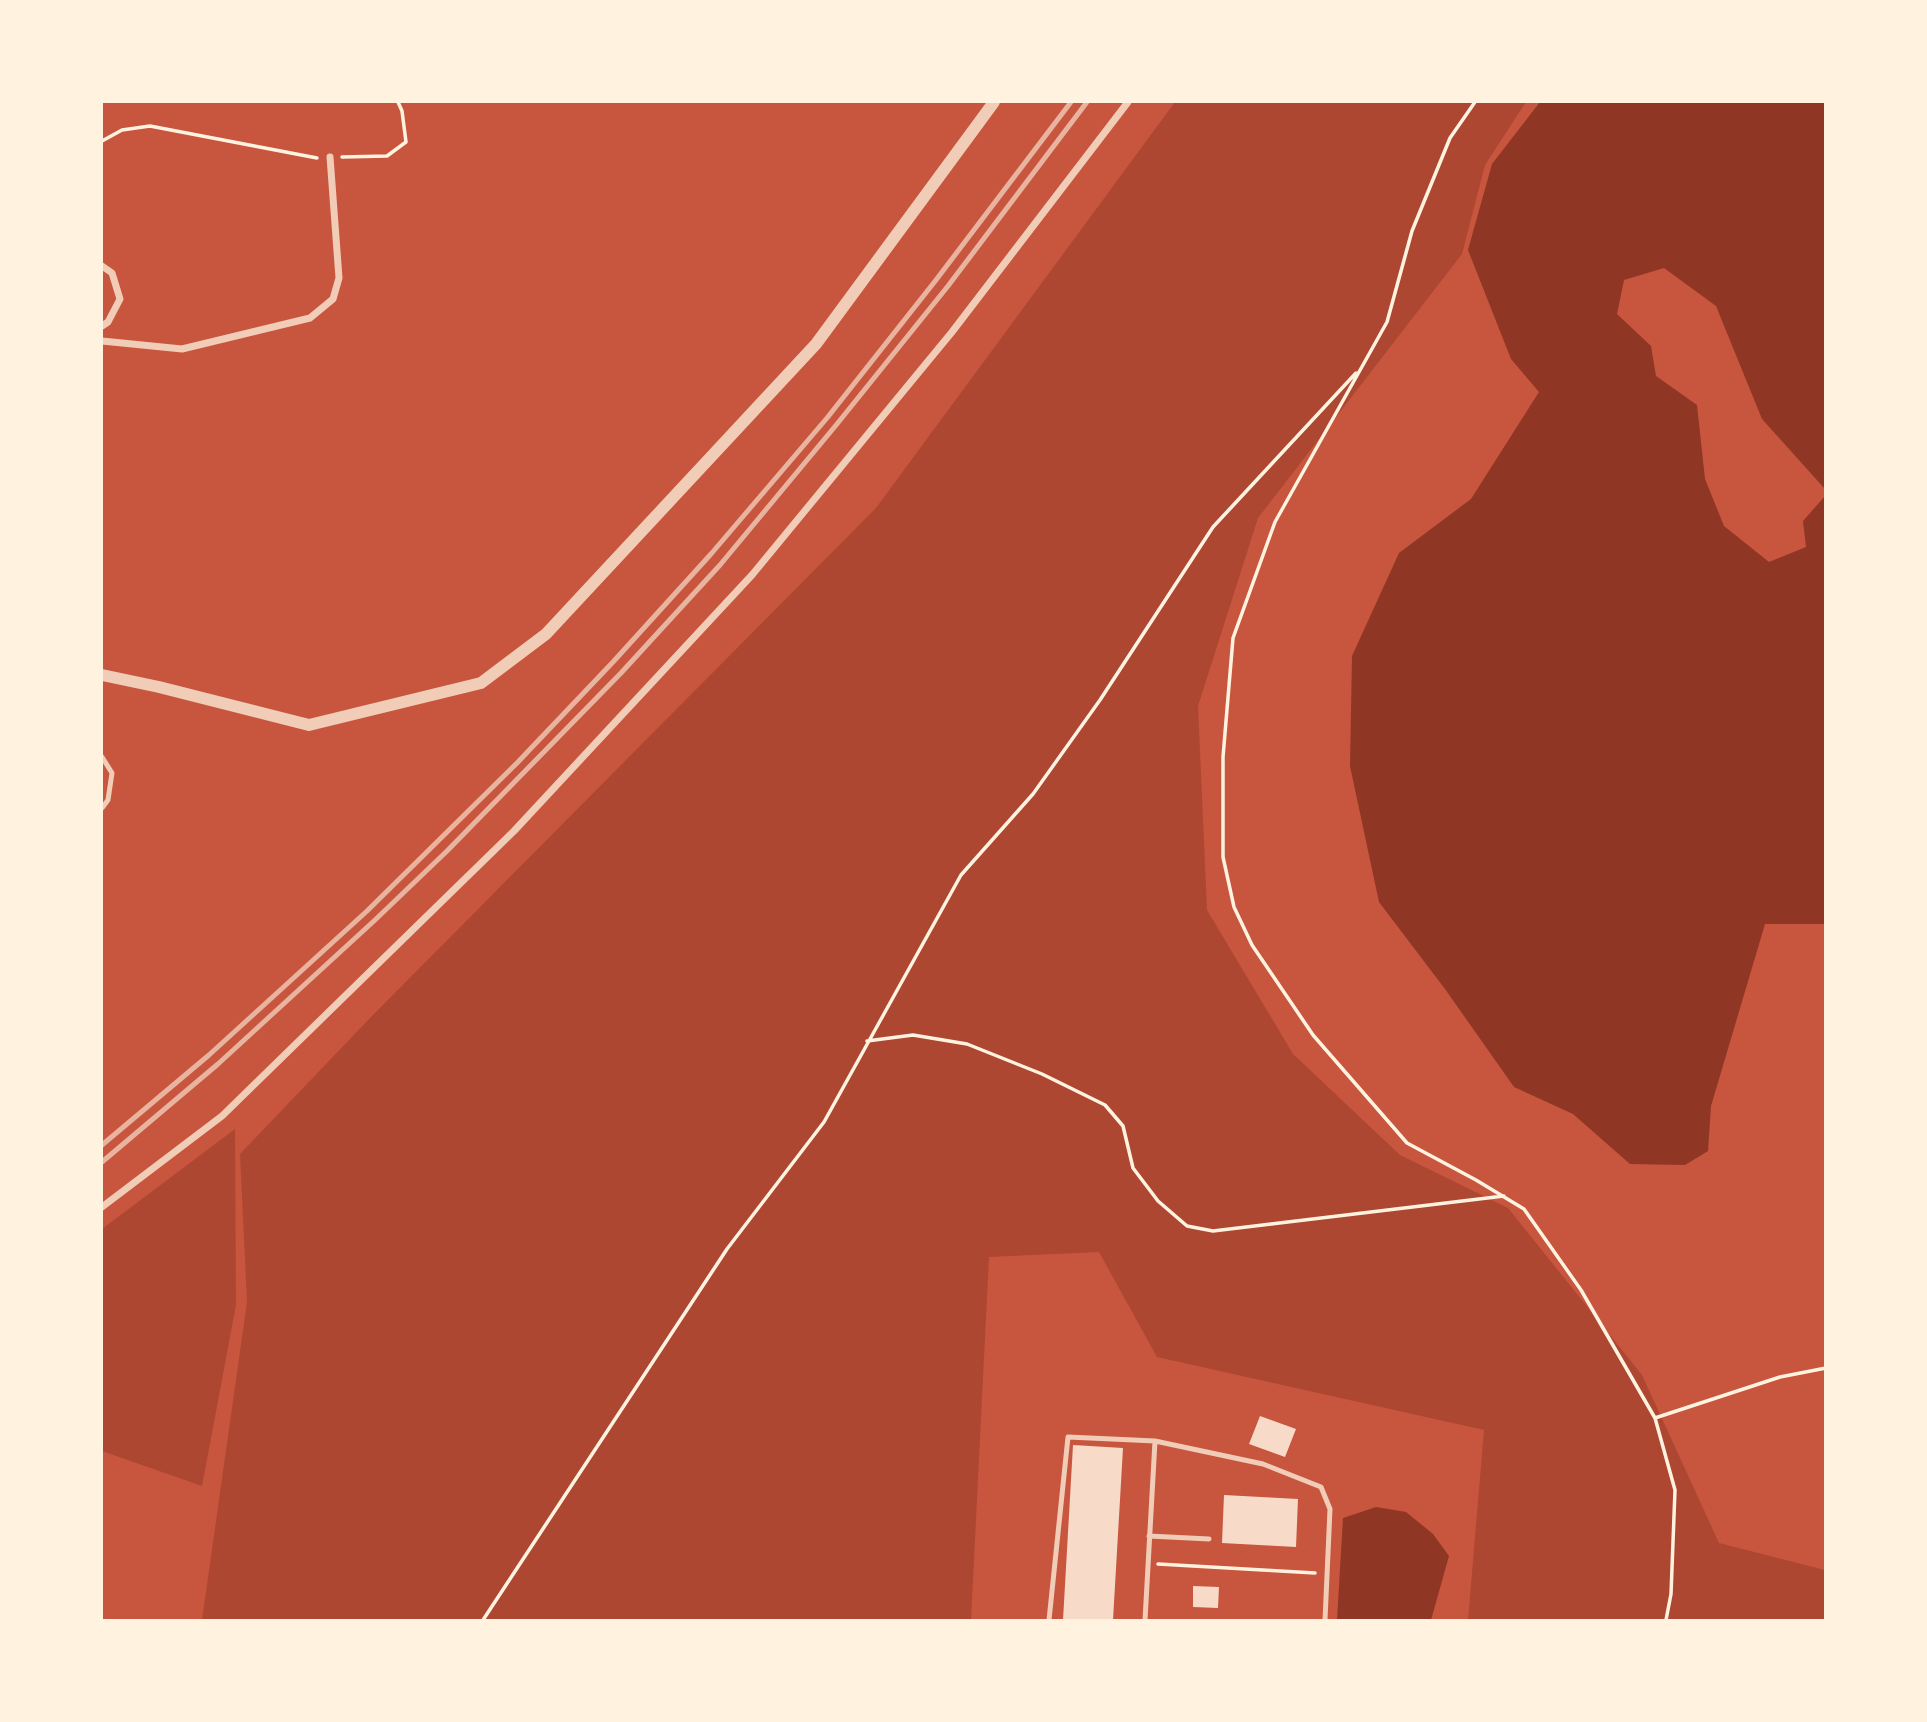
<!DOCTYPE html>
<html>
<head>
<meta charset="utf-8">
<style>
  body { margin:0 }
  #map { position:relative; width:1927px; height:1722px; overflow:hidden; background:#c8553d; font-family:Overpass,sans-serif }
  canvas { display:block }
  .frame { position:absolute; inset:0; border:103px solid #fff3e0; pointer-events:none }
</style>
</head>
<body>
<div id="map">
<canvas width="1927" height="1722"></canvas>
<div class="frame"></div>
</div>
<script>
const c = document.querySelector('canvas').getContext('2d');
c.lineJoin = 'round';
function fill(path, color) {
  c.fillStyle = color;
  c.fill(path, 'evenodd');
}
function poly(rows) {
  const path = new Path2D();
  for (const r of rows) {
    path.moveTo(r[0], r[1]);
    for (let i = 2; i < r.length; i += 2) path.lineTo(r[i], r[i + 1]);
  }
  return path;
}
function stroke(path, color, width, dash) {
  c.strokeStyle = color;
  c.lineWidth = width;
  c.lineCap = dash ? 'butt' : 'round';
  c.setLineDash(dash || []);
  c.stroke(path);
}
fill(poly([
  [1175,102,1526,102,1485,165,1462,254,1258,518,1198,706,1207,910,1293,1054,1400,1155,1508,1208,1642,1375,1719,1543,1825,1570,1825,1620,1468,1620,1484,1430,1157,1357,1099,1252,989,1257,971,1620,202,1620,247,1302,240,1154,370,1018,876,508],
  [235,1129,236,1305,202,1486,102,1451,102,1229]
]), '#ae4732');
fill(poly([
  [1540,102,1825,102,1825,489,1762,419,1716,306,1664,268,1624,280,1617,314,1651,346,1656,376,1697,405,1705,479,1724,526,1769,562,1806,547,1803,521,1825,496,1825,924,1765,924,1711,1106,1708,1151,1685,1165,1630,1164,1573,1114,1514,1087,1445,989,1379,902,1350,766,1352,656,1399,553,1471,499,1539,392,1511,359,1468,250,1492,164],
  [1376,1507,1406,1512,1433,1534,1449,1556,1431,1620,1337,1620,1343,1518]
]), '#8f3625');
fill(poly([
  [1260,1416,1296,1429,1285,1457,1249,1444],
  [1073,1445,1123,1448,1113,1620,1063,1620],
  [1224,1495,1298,1499,1296,1547,1222,1543],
  [1193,1586,1219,1587,1218,1608,1193,1607]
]), '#f7dbc8');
stroke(poly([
  [1475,102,1450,138,1412,231,1387,322,1275,522,1233,638,1223,757,1223,857,1234,907,1252,945,1313,1035,1407,1143,1476,1180,1524,1209,1581,1290,1655,1418,1675,1490,1671,1594,1666,1620],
  [102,141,122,130,150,126,317,158],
  [342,157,387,156,406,142,402,111,398,102],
  [867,1041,913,1035,967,1044,1042,1074,1105,1105,1123,1126,1133,1168,1158,1201,1187,1226,1213,1231,1504,1196],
  [1655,1418,1780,1377,1826,1368],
  [1158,1564,1315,1573],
  [483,1620,727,1249,824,1122,961,875,1033,794,1100,700,1213,527,1356,373]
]), '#fff3e0', 3.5);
stroke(poly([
  [102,757,112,773,108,800,102,808],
  [1149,1536,1209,1539],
  [1049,1620,1068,1437,1155,1441],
  [1145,1620,1155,1441,1263,1464,1321,1487,1330,1509,1325,1620]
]), '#f1ccb7', 5);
stroke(poly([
  [102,266,112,273,120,299,108,322,102,326],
  [102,341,182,349,310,318,333,299,339,278,330,157],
  [102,1207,222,1116,514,831,752,575,952,332,1128,102]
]), '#f1ccb7', 7);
stroke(poly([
  [102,675,159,687,309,725,481,683,546,634,816,344,994,102]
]), '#f1ccb7', 12);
stroke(poly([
  [102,1145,209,1055,367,911,517,763,613,662,711,554,827,418,936,280,1071,102],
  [102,1162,218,1064,375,920,447,851,621,673,720,565,837,424,948,286,1087,102]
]), '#e9b49f', 5);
</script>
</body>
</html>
